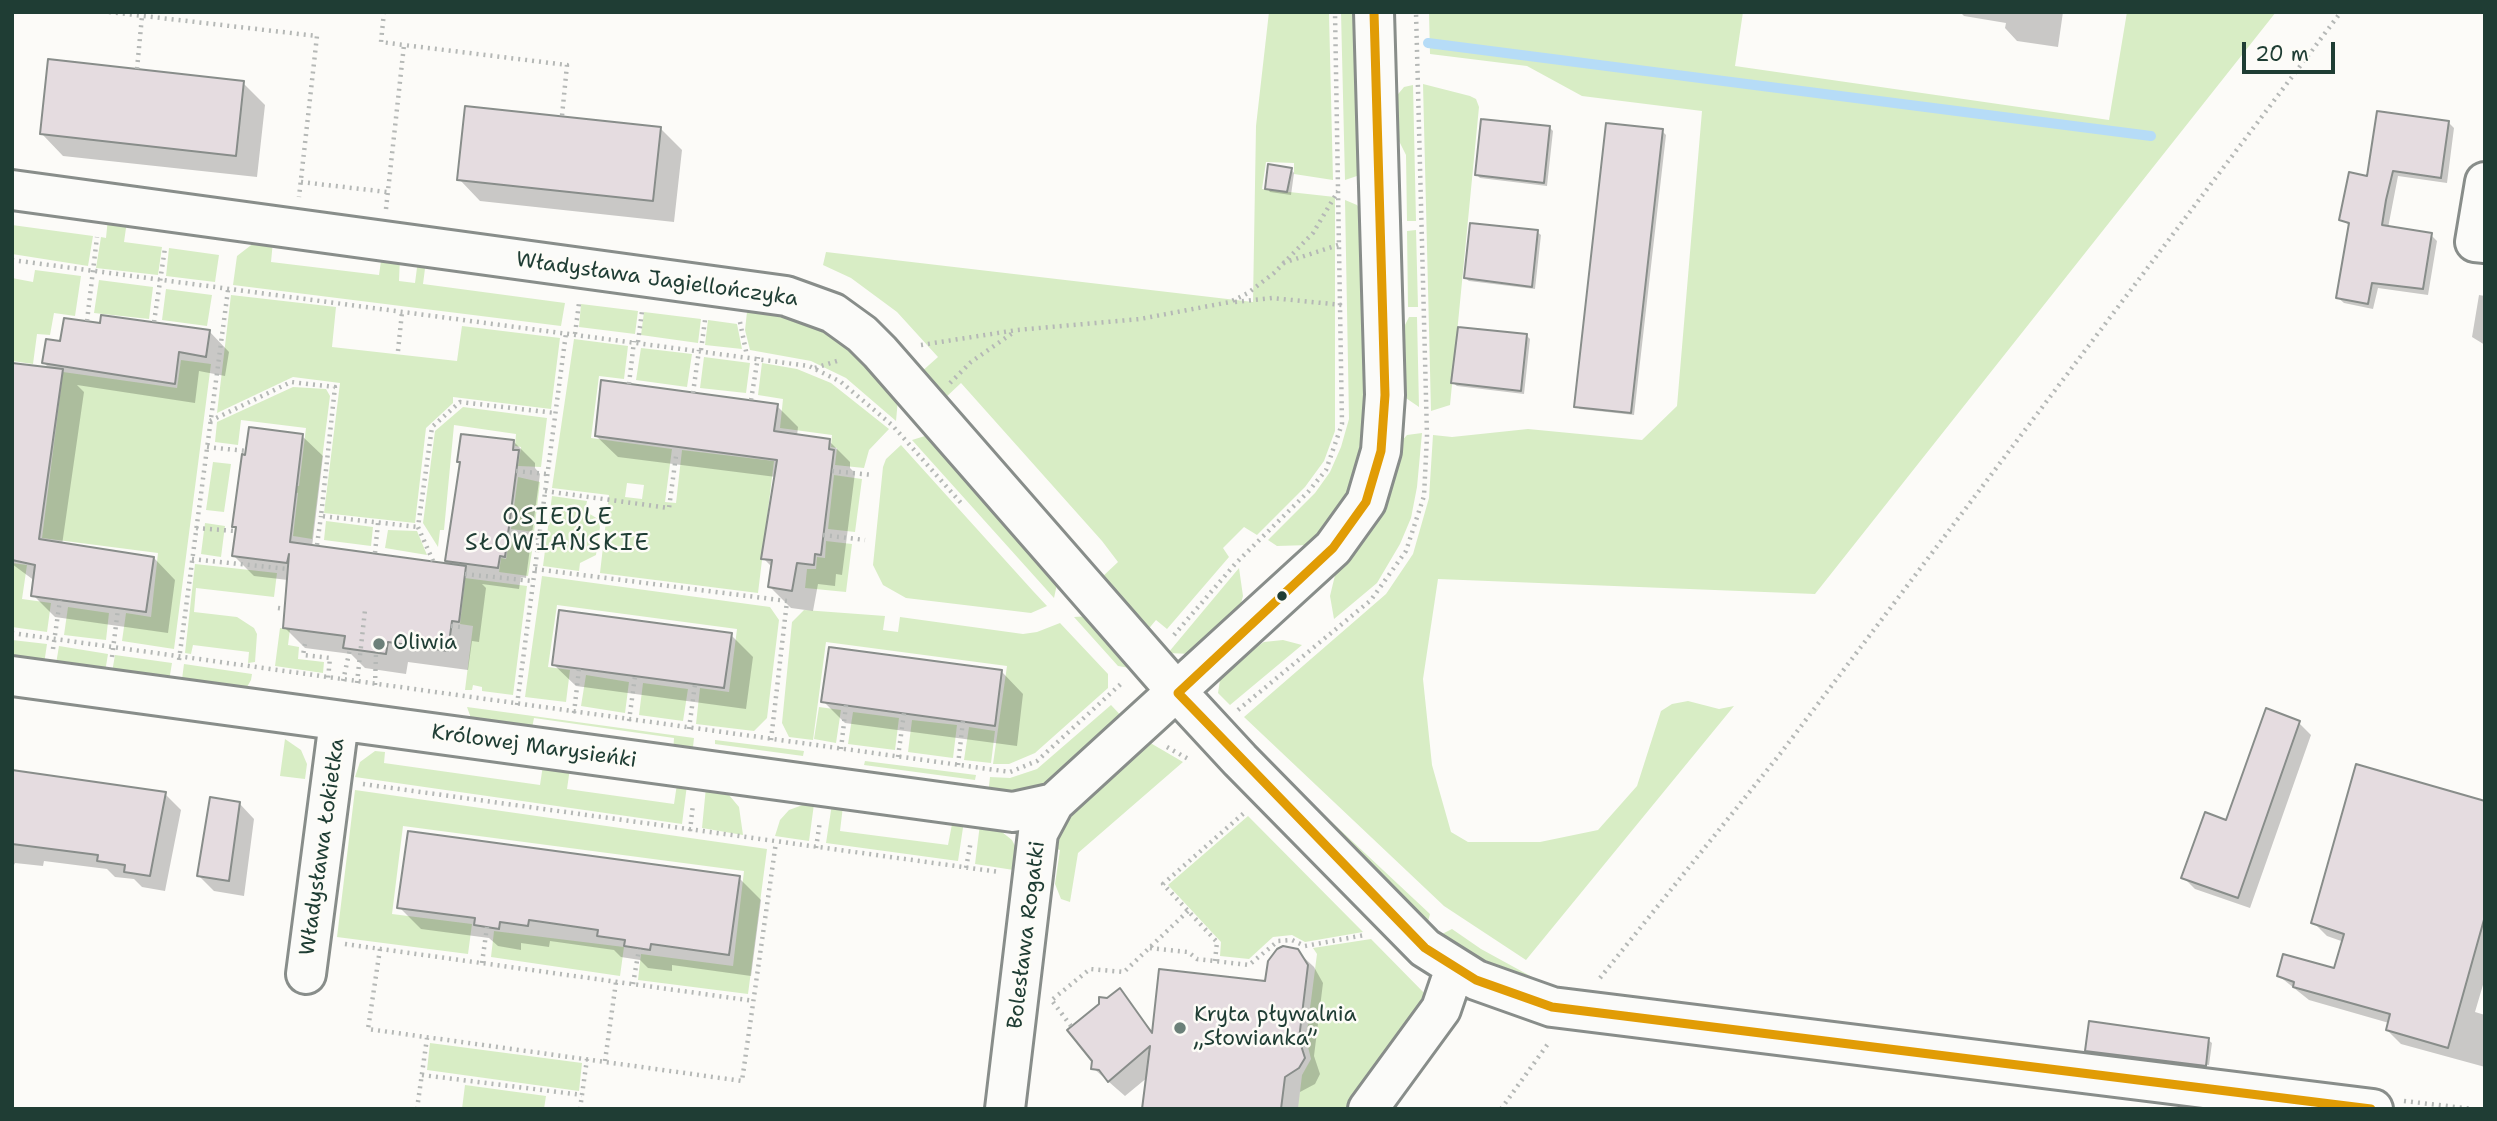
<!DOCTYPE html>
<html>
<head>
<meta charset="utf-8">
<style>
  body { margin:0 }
  #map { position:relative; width:2497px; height:1121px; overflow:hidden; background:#fcfbf8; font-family:"Shantell Sans",sans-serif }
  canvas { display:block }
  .frame { position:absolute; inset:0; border:14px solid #1f3d34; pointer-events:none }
  .scale { position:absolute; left:2242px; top:42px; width:93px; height:32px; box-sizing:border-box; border:4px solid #1f3d34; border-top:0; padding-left:9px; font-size:21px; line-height:24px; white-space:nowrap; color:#1f3d34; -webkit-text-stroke:5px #fdfcf7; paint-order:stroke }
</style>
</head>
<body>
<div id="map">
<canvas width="2497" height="1121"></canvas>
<div class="frame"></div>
<div class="scale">20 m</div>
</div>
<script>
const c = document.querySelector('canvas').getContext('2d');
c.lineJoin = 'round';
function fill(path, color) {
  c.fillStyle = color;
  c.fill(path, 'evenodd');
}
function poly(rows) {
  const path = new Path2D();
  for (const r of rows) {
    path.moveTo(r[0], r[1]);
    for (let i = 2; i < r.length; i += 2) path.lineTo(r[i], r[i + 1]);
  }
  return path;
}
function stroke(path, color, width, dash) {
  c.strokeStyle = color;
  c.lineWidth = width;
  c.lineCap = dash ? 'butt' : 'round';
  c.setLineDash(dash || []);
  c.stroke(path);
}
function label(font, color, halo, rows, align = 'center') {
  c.font = font + ' "Shantell Sans",sans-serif';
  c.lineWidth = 5;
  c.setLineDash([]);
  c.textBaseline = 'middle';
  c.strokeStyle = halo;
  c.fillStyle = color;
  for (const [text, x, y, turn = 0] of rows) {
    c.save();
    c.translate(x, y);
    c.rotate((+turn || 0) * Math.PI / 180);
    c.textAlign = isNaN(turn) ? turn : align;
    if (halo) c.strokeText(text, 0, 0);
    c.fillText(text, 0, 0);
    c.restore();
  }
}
fill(poly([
  [1269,12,1329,14,1333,180,1294,174,1294,163,1266,162,1262,189,1335,197,1335,431,1324,461,1305,487,1257,535,1244,527,1223,548,1229,557,1167,629,1156,620,1146,632,1101,578,1118,562,1102,541,961,383,943,400,920,373,938,357,897,312,851,278,823,265,826,252,1253,302,1256,126],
  [1341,12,1361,12,1360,175,1345,180],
  [1429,12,1743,12,1735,66,2109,120,2127,12,2276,12,1815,594,1438,579,1423,679,1432,765,1451,832,1468,842,1540,842,1598,830,1637,786,1661,711,1672,704,1688,701,1719,709,1734,706,1526,960,1444,906,1244,717,1386,594,1413,554,1429,498,1433,435,1452,437,1528,429,1642,440,1677,406,1702,111,1582,96,1527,66,1430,54],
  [1423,84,1470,96,1476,99,1479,107,1450,405,1431,411],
  [1413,85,1416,221,1407,221,1406,155,1394,131,1394,99,1404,87],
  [1345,200,1357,205,1362,212,1370,410,1352,500,1310,545,1277,546,1268,540,1315,493,1330,472,1341,447,1349,419],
  [108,218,127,221,124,242,162,247,158,275,96,268,101,237,106,238],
  [12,225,93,236,88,266,12,254],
  [1416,230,1418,307,1408,307,1407,231],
  [259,239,273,241,271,262,379,275,382,254,400,256,399,281,415,283,418,260,426,261,423,284,565,303,561,326,233,285,237,256],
  [169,248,219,255,215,282,166,276],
  [35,270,81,276,75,316,54,313,50,335,37,334,33,364,12,361,12,278,33,282],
  [99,280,153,287,149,319,94,313],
  [166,289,212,295,207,326,162,320],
  [231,295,336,307,332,347,457,361,462,326,560,338,551,409,453,397,453,403,426,428,415,523,324,513,340,383,293,377,217,413],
  [748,303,827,326,864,355,898,399,896,421,846,378,811,361,750,350,745,330],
  [581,304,638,311,635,334,579,327],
  [644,312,701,319,698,343,641,335],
  [1409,317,1417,317,1419,407,1400,394,1400,335],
  [708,320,737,324,742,349,705,345],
  [574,339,628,346,624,379,599,376,591,438,672,449,665,502,676,503,682,450,774,461,758,593,600,573,609,495,552,488],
  [627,483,644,485,642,499,625,497],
  [641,348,692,354,687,387,636,380],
  [704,357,750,363,746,393,700,388],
  [181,360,211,364,174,649,122,641,126,613,151,617,158,553,42,538,63,372,177,388],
  [762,363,797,369,831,383,889,429,869,450,864,468,835,465,837,448,831,447,832,435,780,428,783,399,758,395],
  [293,387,326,389,330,396,312,539,293,536,298,493,293,492,293,486,299,486,306,428,241,420,238,445,215,442,217,422],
  [463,407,547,418,541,467,518,466,521,447,515,446,516,434,454,425,444,530,440,530,438,547,423,523,435,431],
  [1422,433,1417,487,1411,518,1400,544,1377,583,1334,619,1330,596,1336,571,1397,446,1407,435],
  [925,436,937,439,1059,575,1054,598,912,440],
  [901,445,1033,591,1047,606,1031,613,906,598,883,585,873,565,883,467,886,459],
  [213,462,231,464,224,512,206,510],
  [834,475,862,479,855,532,828,529],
  [518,477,540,482,534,532,511,529],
  [552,496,587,501,585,511,598,519,600,527,596,555,580,563,579,571,543,566],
  [326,521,373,527,371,546,324,540],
  [205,523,225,526,221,557,201,554],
  [388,530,417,531,427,555,385,548],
  [509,541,533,545,528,576,499,572,501,558,506,559],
  [826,541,852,544,846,592,805,588,807,569,816,569,817,557,825,558],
  [12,563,27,565,22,599,51,603,47,632,12,627],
  [195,564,277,573,274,597,196,588,194,612,237,617,254,628,257,634,255,662,248,663,249,652,193,645,191,654,185,653],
  [1239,568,1243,596,1239,611,1191,654,1168,653],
  [542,576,770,607,779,620,767,718,754,731,696,724,700,688,729,692,737,629,557,605,548,667,570,670,566,702,525,697],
  [465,578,527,586,513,695,482,691,482,687,473,685,472,690,465,690,473,626,460,624],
  [68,607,109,613,106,640,64,635],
  [804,610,885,616,883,630,898,632,900,617,1023,634,1037,632,1060,623,1108,674,1108,688,1035,753,1009,764,993,764,1007,666,826,642,813,740,789,737,782,723,792,622],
  [1090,616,1135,665,1130,668,1118,666,1074,617],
  [280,628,290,629,288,645,299,647,298,659,324,662,323,673,275,666],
  [12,640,47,644,43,671,12,666],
  [1283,640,1302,645,1230,705,1218,693,1220,680,1240,658,1264,642],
  [59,646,108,654,104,678,55,670],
  [115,655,172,663,168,687,111,678],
  [184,664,252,674,251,680,247,687,233,694,181,687],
  [586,675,629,682,625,713,581,706],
  [643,683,688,689,683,721,639,715],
  [1111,705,1126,721,1048,790,988,795,990,777,1010,778,1037,769],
  [467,707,694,738,692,756,673,754,674,738,534,718,531,733,472,721],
  [819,707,841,710,836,743,814,739],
  [853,712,899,718,895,750,848,744],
  [912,720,957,725,953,758,908,752],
  [969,727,995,731,991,763,964,760],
  [285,739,301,750,307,764,305,779,280,776],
  [715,740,804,751,803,756,715,744],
  [1147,741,1183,762,1078,853,1070,902,1061,899,1055,884,1060,850,1053,848,1066,819],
  [375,751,385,752,384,763,540,785,543,765,570,768,567,789,674,804,677,784,687,785,682,824,355,777,360,762],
  [865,761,976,775,975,780,864,765],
  [1289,782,1430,914,1426,929,1284,788],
  [706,787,729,795,739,807,743,835,702,828],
  [355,790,767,849,748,994,638,980,641,954,733,966,744,871,403,826,392,914,472,924,468,954,337,937],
  [808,803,814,804,809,841,775,836,780,820,789,810],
  [832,804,843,806,840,831,948,845,953,819,964,821,958,861,826,843],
  [1248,816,1363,932,1305,942,1292,935,1273,937,1249,959,1220,956,1221,942,1168,885],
  [980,824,997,828,1012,840,1020,856,1020,871,975,864],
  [1452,929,1481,949,1554,989,1479,964,1436,937],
  [494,931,624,947,620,976,491,957],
  [1371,939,1432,1001,1349,1109,1298,1109,1302,1075,1311,1059,1306,1039,1317,954,1313,948],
  [430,1043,582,1063,579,1091,427,1070],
  [465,1085,546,1096,544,1109,462,1109]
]), '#d8edc5');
fill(poly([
  [1960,12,2063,12,2058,47,2017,41,2005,28,2006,23,1964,16],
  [243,83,265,105,257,177,63,156,42,134],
  [2448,122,2454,128,2447,183,2398,176,2388,228,2431,235,2437,241,2428,295,2378,288,2373,309,2344,303,2337,297,2350,226,2341,219,2368,178],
  [1549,127,1553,131,1547,186,1480,178,1477,175],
  [660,128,682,150,674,222,480,201,459,179],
  [1662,131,1666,135,1634,415,1580,409,1576,406],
  [1291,169,1294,173,1291,195,1270,192,1267,188],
  [1537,232,1541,235,1535,289,1469,281,1465,278],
  [2479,295,2485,296,2485,345,2472,337],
  [101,325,209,331,229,352,225,376,199,371,195,403,77,385,84,392,62,545,154,558,175,580,168,633,55,617,33,595,35,581,12,564,12,364,50,369,44,363,62,343],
  [1526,335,1530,339,1524,394,1457,386,1453,383],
  [777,406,798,427,797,436,829,441,850,462,850,468,855,473,842,575,836,574,835,586,818,584,813,611,791,608,770,587,773,568,763,558,776,477,618,457,596,436],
  [302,436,323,456,312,547,452,565,447,560,462,464,459,462,514,442,535,463,535,468,540,474,526,578,521,577,519,589,482,584,486,588,479,642,472,641,468,670,408,662,406,674,365,668,351,654,305,648,284,627,288,580,254,576,234,556,237,530,234,526],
  [731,635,753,657,746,709,576,686,554,665],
  [1002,672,1023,694,1017,746,845,723,823,701],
  [2267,711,2299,723,2311,735,2250,908,2195,889,2183,877,2228,822],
  [12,773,165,794,181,810,165,891,142,887,134,879,115,877,107,869,44,861,43,866,15,863,12,869],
  [239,803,254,819,244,896,214,891,199,876],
  [2485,803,2485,978,2475,1012,2485,1015,2485,1067,2401,1044,2387,1030,2389,1023,2309,1000,2279,976,2335,970,2344,942,2327,936,2313,922],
  [739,878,761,900,751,976,672,965,672,971,648,968,640,960,621,957,614,950,550,941,549,947,521,943,521,950,498,946,489,938,421,929,399,907],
  [1297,951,1314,967,1323,983,1314,1056,1320,1074,1315,1084,1300,1092,1298,1109,1144,1109,1148,1077,1125,1096,1093,1068,1108,1000,1119,991,1153,1032,1267,983],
  [2091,1023,2208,1040,2212,1043,2209,1065,2088,1052],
  [2090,1054,2209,1068,2209,1069]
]), '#0003');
stroke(poly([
  [1428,43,2151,136]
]), '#b6dcf7', 10);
const building = poly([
  [48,59,244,81,236,156,40,134,48,59],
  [465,106,661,127,653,201,457,180,465,106],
  [2377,111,2449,121,2441,178,2393,171,2386,200,2382,225,2432,233,2423,289,2372,283,2368,304,2336,298,2349,223,2339,220,2349,172,2367,176,2377,111],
  [1481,119,1550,126,1544,183,1475,175,1481,119],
  [1606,123,1663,129,1631,413,1574,407,1606,123],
  [1268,164,1292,168,1287,192,1265,189,1268,164],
  [1470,223,1538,230,1532,287,1464,278,1470,223],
  [101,315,210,330,206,357,179,352,175,384,42,363,46,339,60,341,64,318,100,323,101,315],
  [1458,327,1527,334,1521,391,1451,383,1458,327],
  [12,363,63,369,39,539,154,557,146,612,31,596,35,565,12,560,12,363],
  [601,380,778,404,774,431,830,439,829,449,834,450,821,555,815,554,814,565,797,563,792,591,768,587,772,560,761,559,777,460,595,436,601,380],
  [249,427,303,434,290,542,466,566,459,622,452,621,448,651,388,642,386,654,343,648,345,636,283,628,289,554,287,563,232,556,236,527,232,527,242,454,245,455,249,427],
  [461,434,514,440,513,450,519,450,505,557,500,556,498,568,445,561,460,462,457,462,461,434],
  [559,610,732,633,724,688,552,665,559,610],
  [829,647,1002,670,995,726,821,702,829,647],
  [2266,708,2300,721,2238,898,2181,878,2205,812,2226,820,2266,708],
  [2356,764,2485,801,2485,916,2448,1048,2386,1030,2390,1014,2293,987,2294,982,2277,976,2283,954,2334,968,2344,934,2311,923,2356,764],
  [12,770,166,792,150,876,124,872,125,865,97,861,98,855,12,844,12,770],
  [210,797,240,802,229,881,197,876,210,797],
  [408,831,740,876,729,955,651,944,650,950,624,946,625,940,597,936,598,930,529,920,528,926,500,922,499,929,474,925,475,918,397,908,408,831],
  [1283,946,1298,949,1308,965,1299,1039,1305,1058,1299,1068,1285,1077,1281,1109,1142,1109,1150,1046,1108,1082,1099,1070,1091,1069,1092,1061,1067,1030,1099,1004,1099,997,1107,998,1120,988,1152,1033,1159,969,1265,981,1268,961,1277,949,1283,946],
  [2089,1021,2209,1038,2206,1066,2085,1051,2089,1021]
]);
fill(building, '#e5dce0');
stroke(building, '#888d8a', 2);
const minor = poly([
  [2485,182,2475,242,2485,243],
  [12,190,786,296,833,313,862,334,880,352,1178,693,1240,760,1425,948,1476,980,1552,1007,2373,1109],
  [12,676,1013,812,1054,803],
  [306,974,339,721],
  [1005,1109,1038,833,1054,803,1333,548,1366,502,1381,451,1385,395,1374,12],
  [1368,1109,1441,1009,1455,968]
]);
stroke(minor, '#888d8a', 44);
stroke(poly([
  [109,12,317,36,299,197],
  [384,12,381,42,404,45],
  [137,69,142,16],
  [301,182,387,192],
  [386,209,404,45,567,65,562,116],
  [12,260,809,366,841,382,892,425,961,503],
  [1283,263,1341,244],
  [1235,302,1272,298,1342,305],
  [87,321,97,237],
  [154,322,165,248],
  [740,322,747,356],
  [575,334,579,303],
  [638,342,642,311],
  [921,345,1017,330,1140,319,1230,302,1248,293,1274,273,1313,233,1338,191],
  [701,350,705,320],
  [398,351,402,312],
  [815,368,840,360],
  [950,383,971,362,1014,332],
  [629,384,634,341],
  [693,393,699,350],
  [751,400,758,357],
  [210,421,291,382,335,387,321,516,418,527],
  [207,447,246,451],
  [516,471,547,474],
  [832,471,873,475],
  [545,491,669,508,676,456],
  [196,528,235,531],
  [508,534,539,538],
  [823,535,865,540],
  [317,545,321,516],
  [375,553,378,523],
  [192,559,287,569],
  [433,561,418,527,432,427,460,402,555,413],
  [535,569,787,601,771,740],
  [465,574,533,581],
  [278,608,285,609],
  [451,626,461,627],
  [12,633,1010,772,1037,761,1124,681],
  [1174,635,1236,563,1308,492,1326,470,1342,424,1335,12],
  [305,644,303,655,330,658,328,679],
  [53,649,60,600],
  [112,657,118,609],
  [179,660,228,290],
  [343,681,350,649],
  [357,683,365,610],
  [375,685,376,653],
  [517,705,566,333],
  [1238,710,1371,600,1406,551,1424,496,1427,436,1416,12],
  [574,713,579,669],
  [629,721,635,676],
  [689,729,695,684],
  [1167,747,1190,760],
  [841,749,846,705],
  [898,757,904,713],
  [958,765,963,721],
  [363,784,999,872],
  [690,831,693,804],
  [816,848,820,821],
  [966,868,971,841],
  [345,944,754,1001],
  [1150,948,1188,952,1197,959,1249,965,1278,941,1292,940,1305,946,1365,935],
  [380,949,368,1029,742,1081,776,842],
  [1215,961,1217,942,1163,884,1244,813],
  [482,963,487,927],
  [1600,978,1780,754,2341,12],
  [633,984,639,949],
  [1053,999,1090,969,1124,972,1188,911],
  [1053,1002,1071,1026],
  [605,1061,616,982],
  [422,1075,582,1095],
  [2404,1101,2473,1109],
  [417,1109,427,1038],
  [580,1109,587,1059],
  [1501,1109,1550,1041]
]), '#b5b8b6', 4.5, [2, 5]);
stroke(minor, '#fbfbf9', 38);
stroke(poly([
  [1178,693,1425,948,1476,980,1552,1007,2371,1109],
  [1178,693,1333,548,1366,502,1381,451,1385,395,1374,12]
]), '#e19c05', 9);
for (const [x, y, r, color] of [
  [1282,596,6,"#1f3d34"],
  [379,644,7,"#6c8079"],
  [1180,1028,7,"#6c8079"]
]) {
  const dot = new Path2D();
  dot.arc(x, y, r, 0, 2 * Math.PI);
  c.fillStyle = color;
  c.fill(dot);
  stroke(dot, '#fdfcf7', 2.5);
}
label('21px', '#1f3d34', '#fdfcf7', [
  ["Władysława Jagiellończyka",657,280,8],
  ["Królowej Marysieńki",534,747,8],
  ["Władysława Łokietka",323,847,-82],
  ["Bolesława Rogatki",1027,935,-83]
]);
label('21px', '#1f3d34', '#fdfcf7', [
  ["Oliwia",393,644],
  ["Kryta pływalnia",1194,1016],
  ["„Słowianka”",1194,1040]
], 'left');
c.letterSpacing = '2px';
label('23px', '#1f3d34', '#fdfcf7', [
  ["OSIEDLE",558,518],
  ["SŁOWIAŃSKIE",558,544]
]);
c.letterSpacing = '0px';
</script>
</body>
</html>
